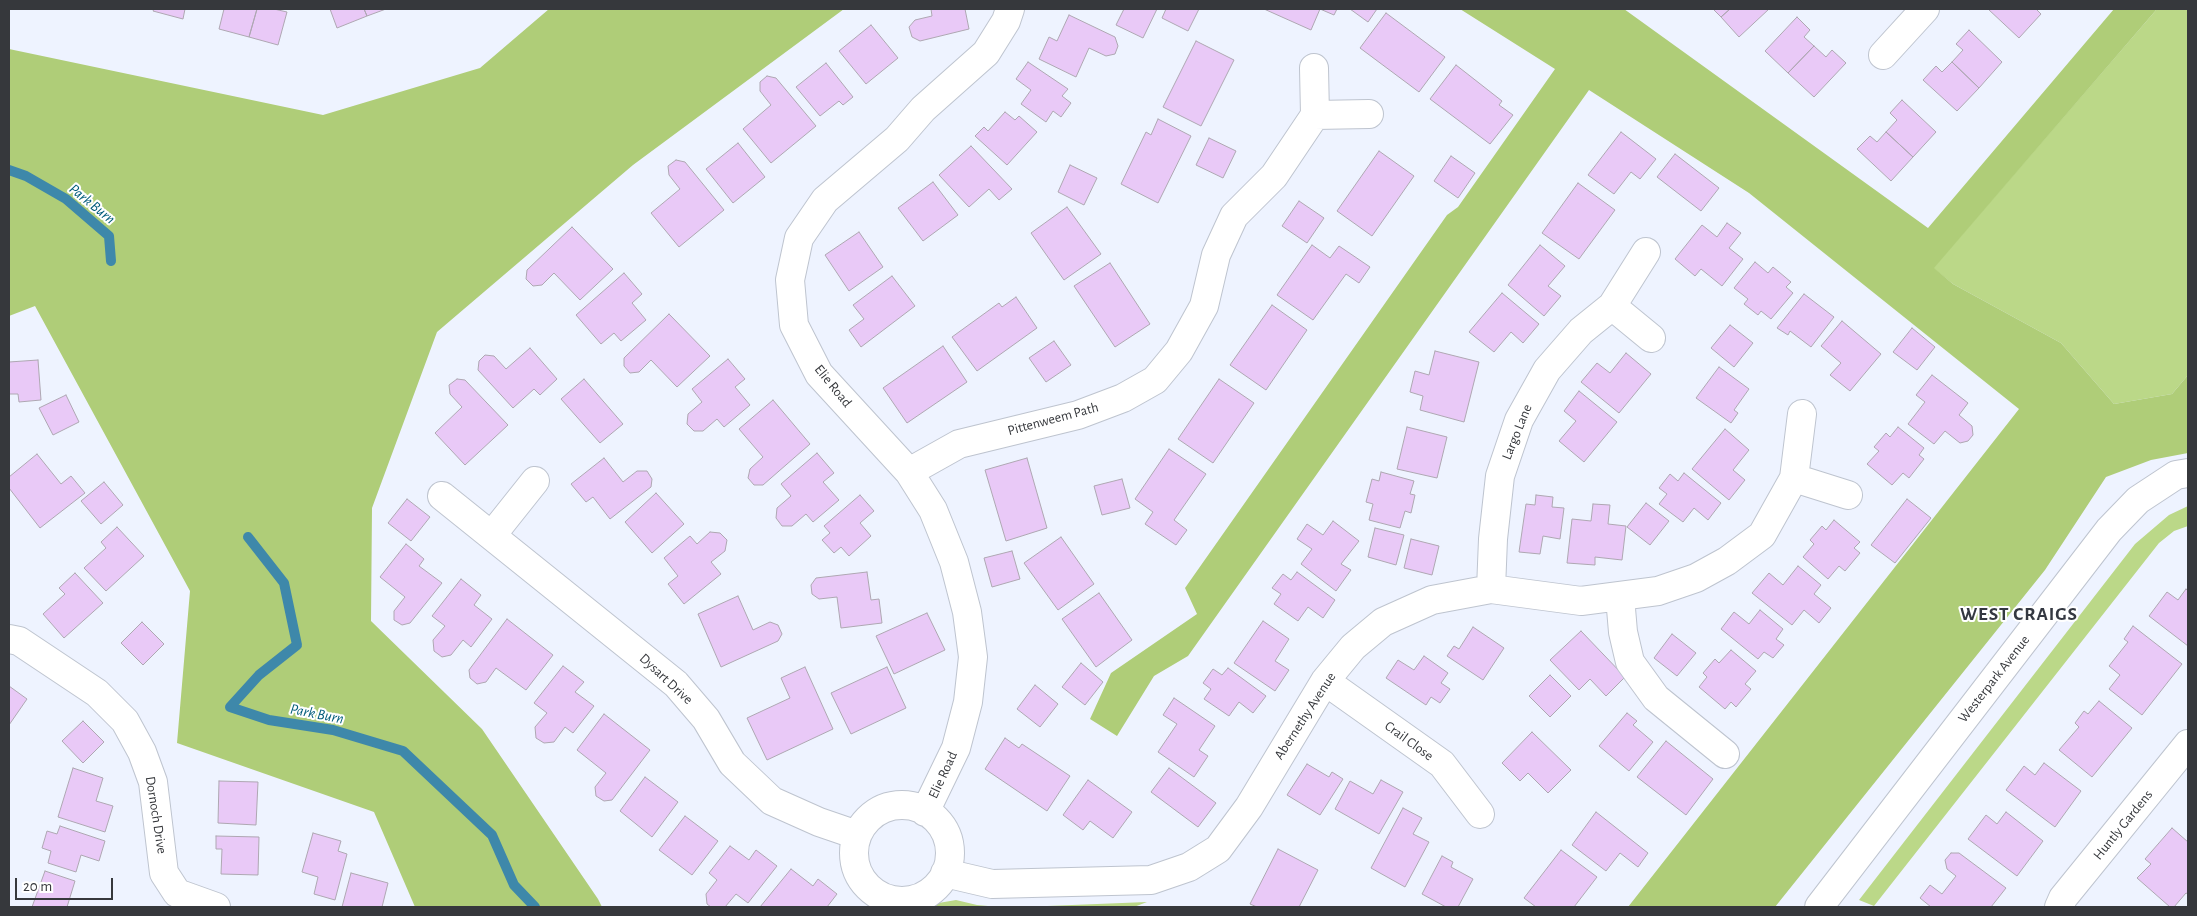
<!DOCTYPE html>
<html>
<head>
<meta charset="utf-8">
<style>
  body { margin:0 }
  #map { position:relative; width:2197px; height:916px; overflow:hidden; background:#eef3ff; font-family:"Alegreya Sans",sans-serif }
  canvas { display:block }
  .frame { position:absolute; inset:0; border:10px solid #36383c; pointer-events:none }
  .scale { position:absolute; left:15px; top:878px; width:98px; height:22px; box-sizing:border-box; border:2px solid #36383c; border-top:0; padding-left:6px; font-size:15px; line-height:18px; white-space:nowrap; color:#36383c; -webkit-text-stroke:4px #fff; paint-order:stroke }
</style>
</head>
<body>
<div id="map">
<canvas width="2197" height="916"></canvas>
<div class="frame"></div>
<div class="scale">20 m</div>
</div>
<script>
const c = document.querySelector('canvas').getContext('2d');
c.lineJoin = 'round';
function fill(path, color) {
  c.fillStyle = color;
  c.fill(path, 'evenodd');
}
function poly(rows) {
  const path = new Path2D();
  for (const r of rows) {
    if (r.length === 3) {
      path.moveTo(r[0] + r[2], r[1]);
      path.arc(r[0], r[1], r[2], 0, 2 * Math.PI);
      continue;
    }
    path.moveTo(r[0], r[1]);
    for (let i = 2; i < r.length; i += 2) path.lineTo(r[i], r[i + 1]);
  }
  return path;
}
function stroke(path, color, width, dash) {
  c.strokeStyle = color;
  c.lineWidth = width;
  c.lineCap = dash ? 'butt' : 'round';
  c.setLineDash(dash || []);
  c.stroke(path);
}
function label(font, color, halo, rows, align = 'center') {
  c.font = font + ' "Alegreya Sans",sans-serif';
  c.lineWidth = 4;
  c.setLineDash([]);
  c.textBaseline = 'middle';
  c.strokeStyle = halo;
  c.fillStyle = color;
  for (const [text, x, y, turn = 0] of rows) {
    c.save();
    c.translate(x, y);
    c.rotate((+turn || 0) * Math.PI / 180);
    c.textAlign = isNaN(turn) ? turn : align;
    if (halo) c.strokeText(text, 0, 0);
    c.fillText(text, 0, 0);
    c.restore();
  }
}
fill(poly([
  [2157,9,2188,9,2188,375,2172,394,2114,404,2061,343,1953,284,1933,268],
  [2188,506,2188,526,2174,531,2159,543,1874,906,1859,900,2135,544,2169,515],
  [956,900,977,905,999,907,929,907,933,904],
  [1147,902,1134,907,1022,907]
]), '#bbd888');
fill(poly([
  [549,9,844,9,633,165,437,332,372,508,371,621,482,729,598,899,602,907,415,907,374,812,177,743,190,591,35,306,9,316,9,49,323,115,480,68],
  [1460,9,1624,9,1928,228,2114,9,2157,9,1934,268,1953,284,2061,343,2114,404,2172,394,2188,375,2188,453,2151,460,2106,477,2045,570,1775,907,1628,907,2019,409,1749,193,1589,90,1188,656,1154,676,1117,736,1090,719,1111,673,1197,614,1185,588,1447,215,1458,207,1555,69]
]), '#afcd78');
stroke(poly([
  [9,170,26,176,66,199,109,236,111,261],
  [248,537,284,583,297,645,259,675,230,707,269,720,333,730,403,751,492,835,514,885,535,907]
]), '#3e88aa', 10);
const building = poly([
  [154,9,185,9,183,19,153,11,154,9],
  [224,9,257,9,249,37,219,29,224,9],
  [257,9,274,9,287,12,278,45,249,37,257,9],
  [330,9,364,9,367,16,337,28,330,9],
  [364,9,386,9,367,16,364,9],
  [931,9,965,9,969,29,920,41,912,37,909,27,915,20,932,16,931,9],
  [1124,9,1157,9,1143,38,1116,25,1124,9],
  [1166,9,1199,9,1188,31,1162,18,1166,9],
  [1264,9,1337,9,1334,15,1320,9,1311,30,1264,9],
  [1350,9,1377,9,1368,22,1350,9],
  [1713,9,1730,9,1721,17,1713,9],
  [1730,9,1769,9,1739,37,1721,17,1730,9],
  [1988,9,2036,9,2041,14,2019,38,1988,9],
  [1386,13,1445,57,1419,92,1360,48,1386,13],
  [1069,15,1115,37,1118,46,1115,54,1106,56,1089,48,1076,77,1039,59,1049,37,1057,41,1069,15],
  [1797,17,1810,30,1804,37,1814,46,1788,73,1765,51,1797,17],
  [871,25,898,58,866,84,839,51,871,25],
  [1969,30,2002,62,1979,88,1952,62,1963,50,1956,44,1969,30],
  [1196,41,1234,60,1201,126,1163,107,1196,41],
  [1814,46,1826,57,1832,50,1846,63,1814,97,1788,73,1814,46],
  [1028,62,1068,89,1062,96,1071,103,1061,117,1053,111,1046,122,1021,104,1031,90,1016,79,1028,62],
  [1952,62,1979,88,1957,111,1923,80,1936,66,1942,72,1952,62],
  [826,63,853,97,843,105,839,101,820,116,796,87,826,63],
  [1456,65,1502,101,1499,105,1513,115,1490,144,1430,99,1456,65],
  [767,76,776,78,816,126,771,163,743,129,771,105,760,91,760,82,767,76],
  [1902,100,1936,132,1913,157,1886,132,1897,120,1890,113,1902,100],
  [1005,112,1015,120,1019,116,1037,132,1007,165,975,136,984,127,988,131,1005,112],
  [1158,119,1191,136,1158,203,1121,184,1146,132,1151,135,1158,119],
  [1621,132,1656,159,1640,179,1631,172,1614,194,1588,175,1621,132],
  [1886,132,1913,157,1891,181,1857,149,1870,136,1877,142,1886,132],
  [1209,138,1236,151,1223,178,1196,165,1209,138],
  [738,143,765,177,733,203,706,169,738,143],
  [971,146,1012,189,999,200,989,189,969,207,939,175,971,146],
  [1379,151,1414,176,1372,236,1337,211,1379,151],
  [1675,154,1719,188,1701,211,1657,177,1675,154],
  [1451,156,1475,173,1458,198,1434,181,1451,156],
  [676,160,685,162,724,210,679,247,651,213,680,189,669,175,668,166,676,160],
  [1070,165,1097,178,1084,205,1058,192,1070,165],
  [933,182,958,215,923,241,898,208,933,182],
  [1578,183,1615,210,1579,259,1542,233,1578,183],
  [1299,201,1324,218,1307,243,1282,226,1299,201],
  [1067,207,1101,254,1064,280,1031,233,1067,207],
  [1727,223,1741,233,1729,248,1743,259,1722,286,1701,269,1695,276,1675,259,1702,225,1717,237,1727,223],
  [572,227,613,269,580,300,554,273,542,285,533,286,526,279,527,270,572,227],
  [859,232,883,267,849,291,825,255,859,232],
  [1312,245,1330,258,1339,246,1370,267,1359,283,1346,274,1313,320,1277,295,1312,245],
  [1540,245,1565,266,1548,286,1561,296,1544,316,1508,285,1540,245],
  [1755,262,1768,273,1773,267,1791,282,1786,287,1793,293,1771,319,1761,311,1758,315,1744,304,1748,299,1734,288,1755,262],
  [1110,263,1150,324,1115,347,1074,286,1110,263],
  [624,273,642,294,632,303,646,320,621,341,614,333,601,344,576,315,624,273],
  [892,276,915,306,861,347,849,330,864,319,853,305,892,276],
  [1502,293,1539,324,1523,343,1511,332,1494,352,1469,332,1502,293],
  [1804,294,1834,317,1811,347,1790,331,1788,335,1777,328,1804,294],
  [1016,297,1037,328,977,371,952,337,999,303,1002,307,1016,297],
  [1272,305,1307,330,1266,390,1230,365,1272,305],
  [669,314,710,356,677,387,651,360,639,372,630,373,624,366,624,358,669,314],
  [1842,321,1881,354,1850,391,1830,375,1841,363,1821,346,1842,321],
  [1730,325,1753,343,1734,367,1711,348,1730,325],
  [1912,328,1935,347,1917,370,1893,352,1912,328],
  [1054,341,1071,365,1046,382,1029,358,1054,341],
  [943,346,967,382,907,423,883,388,943,346],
  [530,348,557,379,540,395,534,389,513,408,478,370,479,361,485,355,494,356,506,369,530,348],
  [1435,351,1479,362,1464,422,1420,410,1423,396,1410,392,1415,371,1429,375,1435,351],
  [1626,353,1651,374,1619,413,1581,382,1597,363,1610,373,1626,353],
  [728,359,745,379,735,387,750,405,724,427,717,419,703,431,694,431,687,424,688,414,702,402,692,389,728,359],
  [38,360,41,400,19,402,18,394,9,394,9,362,38,360],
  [1719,367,1749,389,1734,410,1738,413,1731,423,1696,398,1719,367],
  [1932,375,1968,403,1959,415,1972,426,1973,435,1968,441,1960,443,1945,431,1934,444,1908,424,1925,402,1916,395,1932,375],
  [457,379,465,380,508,425,465,465,435,433,462,407,450,394,449,385,457,379],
  [584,379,623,424,600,443,561,399,584,379],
  [1219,379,1254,403,1213,463,1178,439,1219,379],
  [1579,391,1617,422,1584,462,1559,441,1576,421,1564,411,1579,391],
  [66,395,79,422,53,435,39,408,66,395],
  [773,400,810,444,763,485,754,485,748,478,750,469,763,457,739,429,773,400],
  [1407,427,1447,437,1437,478,1397,469,1407,427],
  [1898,427,1924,448,1919,455,1924,459,1909,478,1903,473,1892,485,1867,464,1879,451,1874,447,1886,433,1890,437,1898,427],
  [1725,429,1749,450,1733,470,1745,480,1729,500,1692,469,1725,429],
  [1169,449,1206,474,1174,520,1187,530,1176,545,1145,524,1153,512,1135,499,1169,449],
  [817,453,834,473,823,482,839,500,813,522,806,514,792,526,782,526,776,518,777,508,791,496,781,484,817,453],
  [37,454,61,484,71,476,85,493,40,528,9,488,9,477,37,454],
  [604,458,623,482,637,471,647,471,652,479,651,487,610,519,593,497,586,502,571,484,604,458],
  [1027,458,1047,528,1006,541,985,470,1027,458],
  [1381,472,1414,481,1410,494,1415,495,1411,513,1405,511,1400,528,1369,520,1373,504,1366,502,1372,479,1379,481,1381,472],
  [1684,473,1721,503,1708,520,1694,508,1683,522,1659,504,1667,494,1659,488,1670,474,1678,481,1684,473],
  [1122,479,1130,508,1102,515,1094,486,1122,479],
  [104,482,123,505,101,524,81,501,104,482],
  [656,493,684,524,652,553,625,522,656,493],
  [860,495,874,511,860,523,871,536,849,556,841,547,834,553,822,540,830,533,824,526,860,495],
  [1536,495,1553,497,1552,507,1564,508,1560,539,1543,536,1540,554,1519,552,1526,504,1535,505,1536,495],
  [407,499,430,517,411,541,388,523,407,499],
  [1907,499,1931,518,1895,563,1871,545,1907,499],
  [1646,503,1669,521,1650,545,1627,527,1646,503],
  [1593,504,1610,505,1608,524,1626,526,1622,560,1595,557,1595,565,1567,563,1572,519,1591,521,1593,504],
  [1834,520,1860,542,1854,548,1860,553,1845,571,1839,566,1828,579,1803,557,1814,544,1810,540,1822,526,1826,530,1834,520],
  [1333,521,1359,541,1341,564,1351,570,1336,591,1301,564,1312,549,1297,539,1307,524,1323,535,1333,521],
  [117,527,144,556,106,591,84,568,106,548,101,542,117,527],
  [1375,528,1404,535,1396,565,1368,557,1375,528],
  [710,532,720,533,727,540,725,551,711,562,721,574,684,604,668,584,678,576,664,558,690,536,697,544,710,532],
  [1061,537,1094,584,1058,610,1024,563,1061,537],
  [1411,539,1439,546,1432,575,1404,568,1411,539],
  [406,544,424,559,419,566,442,583,410,623,402,625,394,620,394,611,405,597,380,577,406,544],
  [1012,551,1020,579,992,587,984,558,1012,551],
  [1798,566,1821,585,1814,594,1831,608,1819,623,1804,610,1792,625,1752,593,1769,573,1783,585,1798,566],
  [867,572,871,600,879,599,882,623,841,628,837,597,819,599,812,594,811,585,816,578,867,572],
  [1297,572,1335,600,1323,618,1308,607,1298,621,1274,604,1281,594,1272,588,1283,574,1291,580,1297,572],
  [75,573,103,603,64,638,43,614,65,594,59,588,75,573],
  [461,579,481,595,474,605,492,619,471,647,463,640,451,655,442,657,434,651,433,640,445,626,432,616,461,579],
  [2186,589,2188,591,2188,646,2149,616,2167,592,2178,600,2186,589],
  [1099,593,1132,640,1096,667,1062,619,1099,593],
  [738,596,753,630,770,622,778,625,782,634,778,641,721,667,698,614,738,596],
  [1760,610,1783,629,1776,639,1784,645,1773,658,1764,652,1758,659,1721,629,1734,612,1749,624,1760,610],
  [927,613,945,650,894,674,876,636,927,613],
  [507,619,553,655,526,690,496,668,486,682,477,684,470,678,469,670,507,619],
  [1263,621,1289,639,1275,661,1289,670,1275,691,1234,663,1263,621],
  [142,622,164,644,143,665,121,643,142,622],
  [2133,626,2182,664,2142,715,2109,689,2120,675,2109,666,2128,642,2124,639,2133,626],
  [1473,627,1504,648,1483,680,1447,656,1454,646,1459,649,1473,627],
  [1581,631,1625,677,1606,696,1590,679,1579,690,1550,660,1581,631],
  [1672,634,1696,653,1677,676,1654,658,1672,634],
  [1731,650,1756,671,1745,684,1751,689,1736,707,1731,702,1725,709,1699,687,1707,677,1703,673,1715,659,1719,663,1731,650],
  [1424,656,1448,673,1441,683,1450,689,1440,703,1431,697,1426,705,1386,678,1398,660,1414,670,1424,656],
  [1081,663,1103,682,1085,705,1062,687,1081,663],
  [563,666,584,682,575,692,594,706,573,733,565,727,554,742,544,743,536,738,535,727,547,713,534,703,563,666],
  [805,667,833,729,767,760,747,718,790,698,781,678,805,667],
  [887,667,906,708,851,734,831,693,887,667],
  [1228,668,1266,696,1253,713,1239,702,1229,716,1204,699,1211,689,1203,683,1213,669,1222,675,1228,668],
  [1550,675,1571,696,1550,717,1529,696,1550,675],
  [1035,685,1058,704,1040,727,1017,709,1035,685],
  [9,686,27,699,9,725,9,686],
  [1174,698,1215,726,1199,750,1208,756,1194,777,1158,752,1177,724,1163,715,1174,698],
  [2099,701,2132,728,2092,777,2059,750,2079,727,2075,723,2084,711,2088,714,2099,701],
  [1627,713,1637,721,1633,725,1653,742,1629,771,1599,746,1627,713],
  [604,714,650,750,612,800,604,801,596,796,595,787,606,773,577,750,604,714],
  [83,721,104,742,83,763,62,741,83,721],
  [1532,732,1571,770,1548,793,1528,773,1520,781,1502,763,1532,732],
  [1005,738,1019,748,1022,744,1070,776,1047,811,985,769,1005,738],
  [1666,741,1713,779,1686,815,1637,777,1666,741],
  [2044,763,2081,791,2055,827,2006,790,2024,766,2035,775,2044,763],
  [1307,764,1329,777,1332,772,1343,779,1320,815,1287,795,1307,764],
  [73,768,103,778,96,801,113,806,105,832,58,817,73,768],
  [1169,768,1216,803,1198,827,1151,792,1169,768],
  [645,777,678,802,652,837,620,811,645,777],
  [1088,780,1132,812,1113,838,1090,821,1083,830,1063,815,1088,780],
  [1381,780,1403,792,1379,834,1335,809,1350,781,1373,794,1381,780],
  [219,781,258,782,256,825,218,823,219,781],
  [1403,808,1422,818,1413,834,1429,842,1405,887,1371,868,1403,808],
  [1596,812,1648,853,1638,867,1620,853,1606,871,1572,845,1596,812],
  [2006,812,2043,841,2017,876,1968,839,1986,815,1997,824,2006,812],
  [685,816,718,841,692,875,659,850,685,816],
  [60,826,105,841,99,861,81,855,76,872,48,863,51,851,42,848,47,831,57,834,60,826],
  [2172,828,2188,842,2188,894,2186,893,2174,907,2170,907,2137,878,2151,864,2145,859,2172,828],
  [313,833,341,841,338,851,347,854,335,900,314,894,318,877,302,872,313,833],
  [216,836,259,837,258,875,221,874,222,849,216,849,216,836],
  [730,846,749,860,756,850,777,866,748,903,736,894,725,907,711,907,707,904,706,894,717,880,709,873,730,846],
  [1278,849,1318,870,1299,907,1257,907,1250,904,1278,849],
  [1561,850,1597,877,1574,907,1536,907,1524,898,1561,850],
  [1951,853,1959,853,2006,888,1991,907,1931,907,1920,898,1930,885,1942,894,1956,876,1947,869,1945,860,1951,853],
  [1442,856,1453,862,1451,867,1473,879,1458,907,1446,907,1422,894,1442,856],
  [791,869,813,886,818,879,837,894,827,907,760,907,791,869],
  [45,871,75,881,67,907,32,907,45,871],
  [351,873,388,883,382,907,342,907,351,873]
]);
fill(building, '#e9c9f7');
stroke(building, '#aea7b2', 1);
const minor = poly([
  [1883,55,1925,9],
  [1314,68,1315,115],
  [1612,306,1651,338],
  [909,472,959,444,1078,415,1123,398,1155,380,1179,351,1204,306,1216,255,1234,216,1274,176,1315,115,1369,114],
  [1794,478,1848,495],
  [442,496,676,684,706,719,732,763,772,801,819,822,857,835],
  [492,535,535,481],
  [1491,589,1493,539,1500,476,1519,420,1547,370,1581,331,1612,306,1646,252],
  [1620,597,1623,632,1630,662,1656,698,1725,754],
  [9,639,19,641,97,693,125,721,142,752,153,782,164,873,177,893,216,907],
  [1325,681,1442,764,1480,814],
  [902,853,48],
  [925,812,956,748,968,702,973,657,967,612,954,562,933,510,909,472,819,374,794,325,790,280,799,238,825,200,897,139,923,109,986,53,1006,21,1010,9],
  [945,873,992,884,1151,880,1189,867,1218,849,1249,807,1325,681,1353,647,1383,622,1432,600,1491,589,1581,601,1658,591,1696,578,1727,561,1762,535,1794,478,1802,414],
  [1819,907,2109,530,2138,500,2176,475,2188,473],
  [2059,907,2063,898,2188,744]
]);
stroke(minor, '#bec4cf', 30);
stroke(minor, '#fff', 28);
label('14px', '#36383c', '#fff', [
  ["Elie Road",833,386,51],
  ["Pittenweem Path",1053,419,-15],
  ["Largo Lane",1517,432,-68],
  ["Dysart Drive",666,679,43],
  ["Westerpark Avenue",1994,679,-52],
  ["Abernethy Avenue",1305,716,-57],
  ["Crail Close",1409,741,36],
  ["Elie Road",943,775,-65],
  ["Dornoch Drive",156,815,81],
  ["Huntly Gardens",2123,825,-51]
]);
label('italic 15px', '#005b7a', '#fff', [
  ["Park Burn",92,204,39],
  ["Park Burn",317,714,11]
]);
c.letterSpacing = '1px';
label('bold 19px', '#343841', '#fff', [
  ["WEST CRAIGS",2019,614]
]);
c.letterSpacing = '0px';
</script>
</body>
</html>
